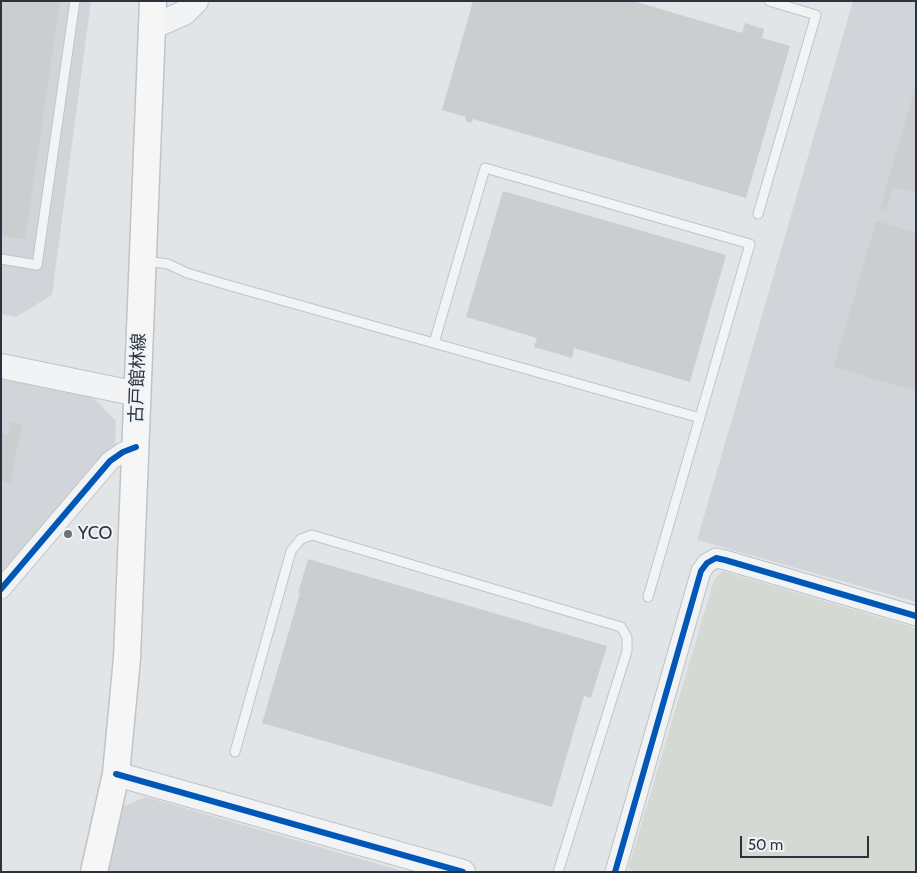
<!DOCTYPE html>
<html>
<head>
<meta charset="utf-8">
<style>
  body { margin:0 }
  #map { position:relative; width:917px; height:873px; overflow:hidden; background:#e2e5e7; font-family:Cabin,sans-serif }
  canvas { display:block }
  .frame { position:absolute; inset:0; border:2px solid #2b343e; pointer-events:none }
  .scale { position:absolute; left:740px; top:836px; width:129px; height:22px; box-sizing:border-box; border:2px solid #2b343e; border-top:0; padding-left:6px; font-size:15px; line-height:18px; white-space:nowrap; color:#2b343e; -webkit-text-stroke:4px #f0f3f6; paint-order:stroke }
</style>
</head>
<body>
<div id="map">
<canvas width="917" height="873"></canvas>
<div class="frame"></div>
<div class="scale">50 m</div>
</div>
<script>
const c = document.querySelector('canvas').getContext('2d');
c.lineJoin = 'round';
function fill(path, color) {
  c.fillStyle = color;
  c.fill(path, 'evenodd');
}
function poly(rows) {
  const path = new Path2D();
  for (const r of rows) {
    path.moveTo(r[0], r[1]);
    for (let i = 2; i < r.length; i += 2) path.lineTo(r[i], r[i + 1]);
  }
  return path;
}
function stroke(path, color, width, dash) {
  c.strokeStyle = color;
  c.lineWidth = width;
  c.lineCap = dash ? 'butt' : 'round';
  c.setLineDash(dash || []);
  c.stroke(path);
}
function label(font, color, halo, rows, align = 'center') {
  c.font = font + ' Cabin,"Noto Sans JP",sans-serif';
  c.lineWidth = 4;
  c.setLineDash([]);
  c.textBaseline = 'middle';
  c.strokeStyle = halo;
  c.fillStyle = color;
  for (const [text, x, y, turn = 0] of rows) {
    c.save();
    c.translate(x, y);
    c.rotate((+turn || 0) * Math.PI / 180);
    c.textAlign = isNaN(turn) ? turn : align;
    if (halo) c.strokeText(text, 0, 0);
    c.fillText(text, 0, 0);
    c.restore();
  }
}
fill(poly([
  [1,1,91,1,52,295,16,317,1,314],
  [853,1,916,1,916,602,697,540],
  [1,379,94,398,116,421,115,447,1,583],
  [146,797,406,872,106,872,121,807]
]), '#d1d5da');
fill(poly([
  [722,571,916,628,916,872,637,872,628,869,714,580]
]), '#d4dad3');
fill(poly([
  [1,1,60,1,25,239,1,236],
  [473,1,633,1,742,33,745,23,764,29,762,38,790,46,746,198,473,119,471,123,465,121,466,117,442,110],
  [916,85,916,193,893,187,886,210,880,208],
  [503,191,726,255,690,382,574,348,572,358,534,347,537,338,466,317],
  [876,221,916,233,916,391,834,367],
  [11,422,22,424,10,483,1,481,1,432,8,434],
  [308,559,607,646,591,698,584,696,552,807,262,723,300,593,298,593]
]), '#cbcdcf');
const service = poly([
  [758,214,816,15,769,1],
  [1,259,37,265,75,1],
  [146,261,168,264,187,273,224,284,700,418],
  [434,343,485,168,750,244,648,597],
  [235,752,291,551,301,539,312,535,621,627,627,637,627,651,558,872]
]);
const minor = poly([
  [1,589,110,461,123,452,136,447],
  [615,872,701,571,707,563,716,558,725,560,916,616]
]);
const tertiary = poly([
  [152,27,184,13,196,1],
  [1,366,138,394],
  [116,774,463,872]
]);
const secondary = poly([
  [94,872,116,774,127,658,153,1]
]);
stroke(service, '#c1c3c5', 11);
stroke(minor, '#c1c3c5', 21);
stroke(tertiary, '#c1c3c5', 26);
stroke(secondary, '#c1c3c5', 29);
stroke(service, '#f1f3f4', 9);
stroke(minor, '#f1f3f4', 19);
stroke(tertiary, '#f1f3f4', 24);
stroke(secondary, '#f6f6f6', 26);
stroke(poly([
  [1,589,110,461,123,452,136,447],
  [116,774,463,872],
  [615,872,701,571,707,563,716,558,725,560,916,616]
]), '#0057b8', 6);
for (const [x, y, r, color] of [
  [68,534,5,"#6b7279"]
]) {
  const dot = new Path2D();
  dot.arc(x, y, r, 0, 2 * Math.PI);
  c.fillStyle = color;
  c.fill(dot);
  stroke(dot, '#f0f3f6', 2);
}
label('18px', '#2b343e', '#f0f3f6', [
  ["古戸館林線",138,378,-88]
]);
label('18px', '#2b343e', '#f0f3f6', [
  ["YCO",78,534]
], 'left');
</script>
</body>
</html>
